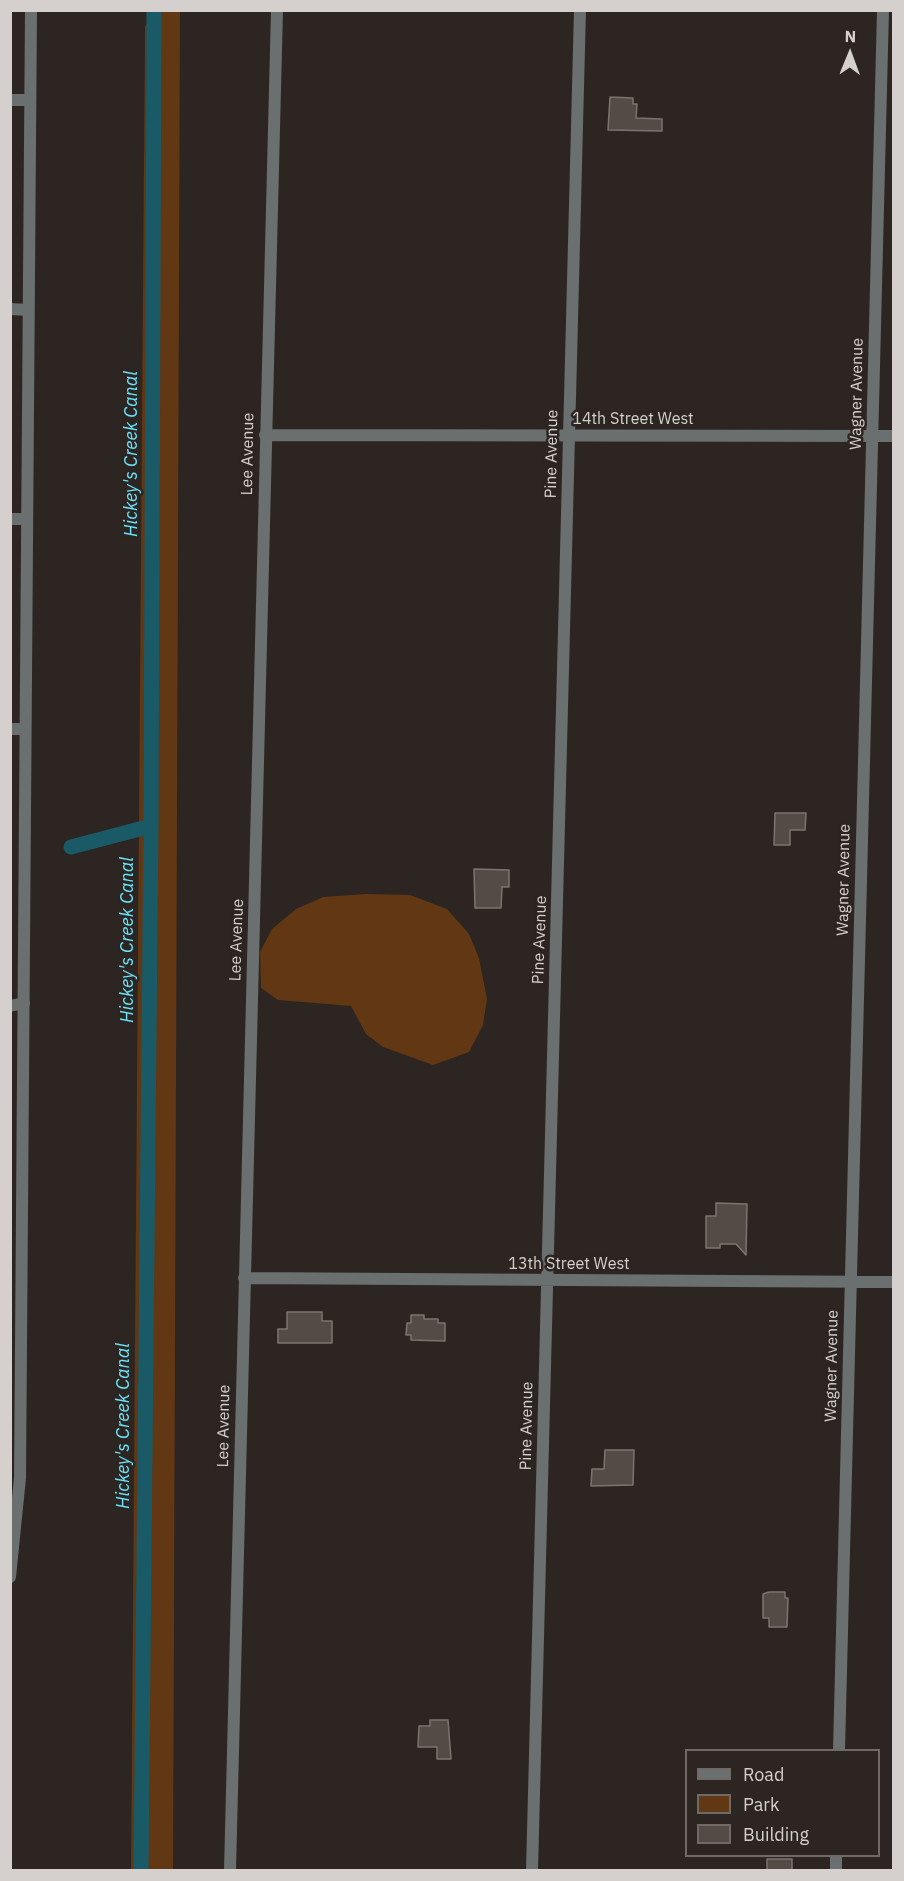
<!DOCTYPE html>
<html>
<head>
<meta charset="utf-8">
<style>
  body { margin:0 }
  #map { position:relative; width:904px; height:1881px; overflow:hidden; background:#2c2521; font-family:"IBM Plex Sans",sans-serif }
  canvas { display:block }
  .frame { position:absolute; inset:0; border:12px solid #d5d0cd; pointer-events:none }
  .legend { position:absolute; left:685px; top:1749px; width:195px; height:108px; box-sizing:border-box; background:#2c2521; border:2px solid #706966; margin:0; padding:8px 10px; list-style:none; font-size:18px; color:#d5d0cd }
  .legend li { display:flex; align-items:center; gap:12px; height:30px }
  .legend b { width:30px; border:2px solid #706966 }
  .north { position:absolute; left:820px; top:24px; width:60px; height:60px; -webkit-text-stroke:4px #2c2521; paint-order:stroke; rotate:1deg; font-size:16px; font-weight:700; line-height:24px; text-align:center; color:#d5d0cd }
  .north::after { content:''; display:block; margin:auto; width:21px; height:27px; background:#d5d0cd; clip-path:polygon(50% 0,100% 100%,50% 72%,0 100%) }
</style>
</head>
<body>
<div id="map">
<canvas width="904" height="1881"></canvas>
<div class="frame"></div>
<ul class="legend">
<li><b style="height:8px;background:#6a6f70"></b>Road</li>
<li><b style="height:16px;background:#623713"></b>Park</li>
<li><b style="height:16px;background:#534b46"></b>Building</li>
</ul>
<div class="north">N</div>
</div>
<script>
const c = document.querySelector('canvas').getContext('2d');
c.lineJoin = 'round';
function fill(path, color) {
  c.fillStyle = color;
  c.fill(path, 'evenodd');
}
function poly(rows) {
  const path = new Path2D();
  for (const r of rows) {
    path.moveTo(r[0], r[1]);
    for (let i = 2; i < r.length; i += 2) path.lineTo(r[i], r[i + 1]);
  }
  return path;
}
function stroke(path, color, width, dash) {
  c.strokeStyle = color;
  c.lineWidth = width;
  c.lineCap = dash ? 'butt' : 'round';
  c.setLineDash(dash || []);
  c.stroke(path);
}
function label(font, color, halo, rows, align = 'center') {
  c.font = font + ' "IBM Plex Sans",sans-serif';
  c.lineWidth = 5;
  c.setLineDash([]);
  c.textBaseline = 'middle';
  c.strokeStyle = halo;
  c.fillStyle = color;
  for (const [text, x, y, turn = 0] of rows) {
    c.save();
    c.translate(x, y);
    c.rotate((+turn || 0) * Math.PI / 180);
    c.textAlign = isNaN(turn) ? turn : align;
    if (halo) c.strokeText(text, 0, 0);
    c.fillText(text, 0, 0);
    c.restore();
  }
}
fill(poly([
  [180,11,173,1870,131,1870,145,27,153,11],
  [366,894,410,895,447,909,469,934,479,958,487,999,483,1025,469,1052,433,1065,383,1047,366,1034,351,1006,278,1000,261,988,260,952,272,929,296,909,323,897]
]), '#623713');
stroke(poly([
  [71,847,151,826],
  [141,1870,151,826,154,10]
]), '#195a66', 15);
const building = poly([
  [610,97,633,98,633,104,637,104,636,118,662,119,662,131,608,130,610,97],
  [775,813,806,813,805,830,790,830,790,845,774,845,775,813],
  [474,869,509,870,509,887,502,887,501,908,475,908,474,869],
  [716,1203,747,1204,746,1255,736,1244,720,1244,720,1248,706,1248,706,1216,716,1216,716,1203],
  [287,1312,322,1312,322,1321,332,1321,332,1343,278,1343,278,1329,287,1329,287,1312],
  [411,1315,424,1315,424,1319,438,1319,438,1323,445,1323,445,1341,411,1340,411,1335,406,1335,407,1323,411,1323,411,1315],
  [605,1450,634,1450,633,1485,591,1486,592,1469,604,1469,605,1450],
  [769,1592,785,1592,785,1598,788,1598,787,1627,769,1627,769,1618,763,1618,763,1594,769,1592],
  [430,1720,448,1720,451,1759,437,1759,437,1747,418,1747,419,1726,430,1726,430,1720],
  [767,1859,792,1859,792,1870,767,1870,767,1859]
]);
fill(building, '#534b46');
stroke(building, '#7c756f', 1.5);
stroke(poly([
  [10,100,30,100],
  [10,309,28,310],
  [265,435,894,436],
  [10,519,27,519],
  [10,729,25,729],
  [10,1006,24,1003],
  [244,1278,894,1282],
  [839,1750,883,10],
  [230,1870,277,10],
  [532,1870,580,10],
  [836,1870,836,1856]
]), '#6a6f70', 12);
stroke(poly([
  [10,1577,20,1478,31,10]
]), '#6a6f70', 12);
label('16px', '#d5d0cd', '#2c2521', [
  ["Wagner Avenue",857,394,-89],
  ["14th Street West",633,419],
  ["Lee Avenue",248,454,-89],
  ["Pine Avenue",552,454,-89],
  ["Wagner Avenue",844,880,-89],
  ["Lee Avenue",237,940,-88],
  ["Pine Avenue",540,940,-88],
  ["13th Street West",569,1264],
  ["Wagner Avenue",832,1366,-89],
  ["Lee Avenue",224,1426,-89],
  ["Pine Avenue",527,1426,-89]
]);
label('italic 18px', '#6ae3fb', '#2c2521', [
  ["Hickey's Creek Canal",132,454,-90],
  ["Hickey's Creek Canal",128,940,-90],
  ["Hickey's Creek Canal",124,1426,-90]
]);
</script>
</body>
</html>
